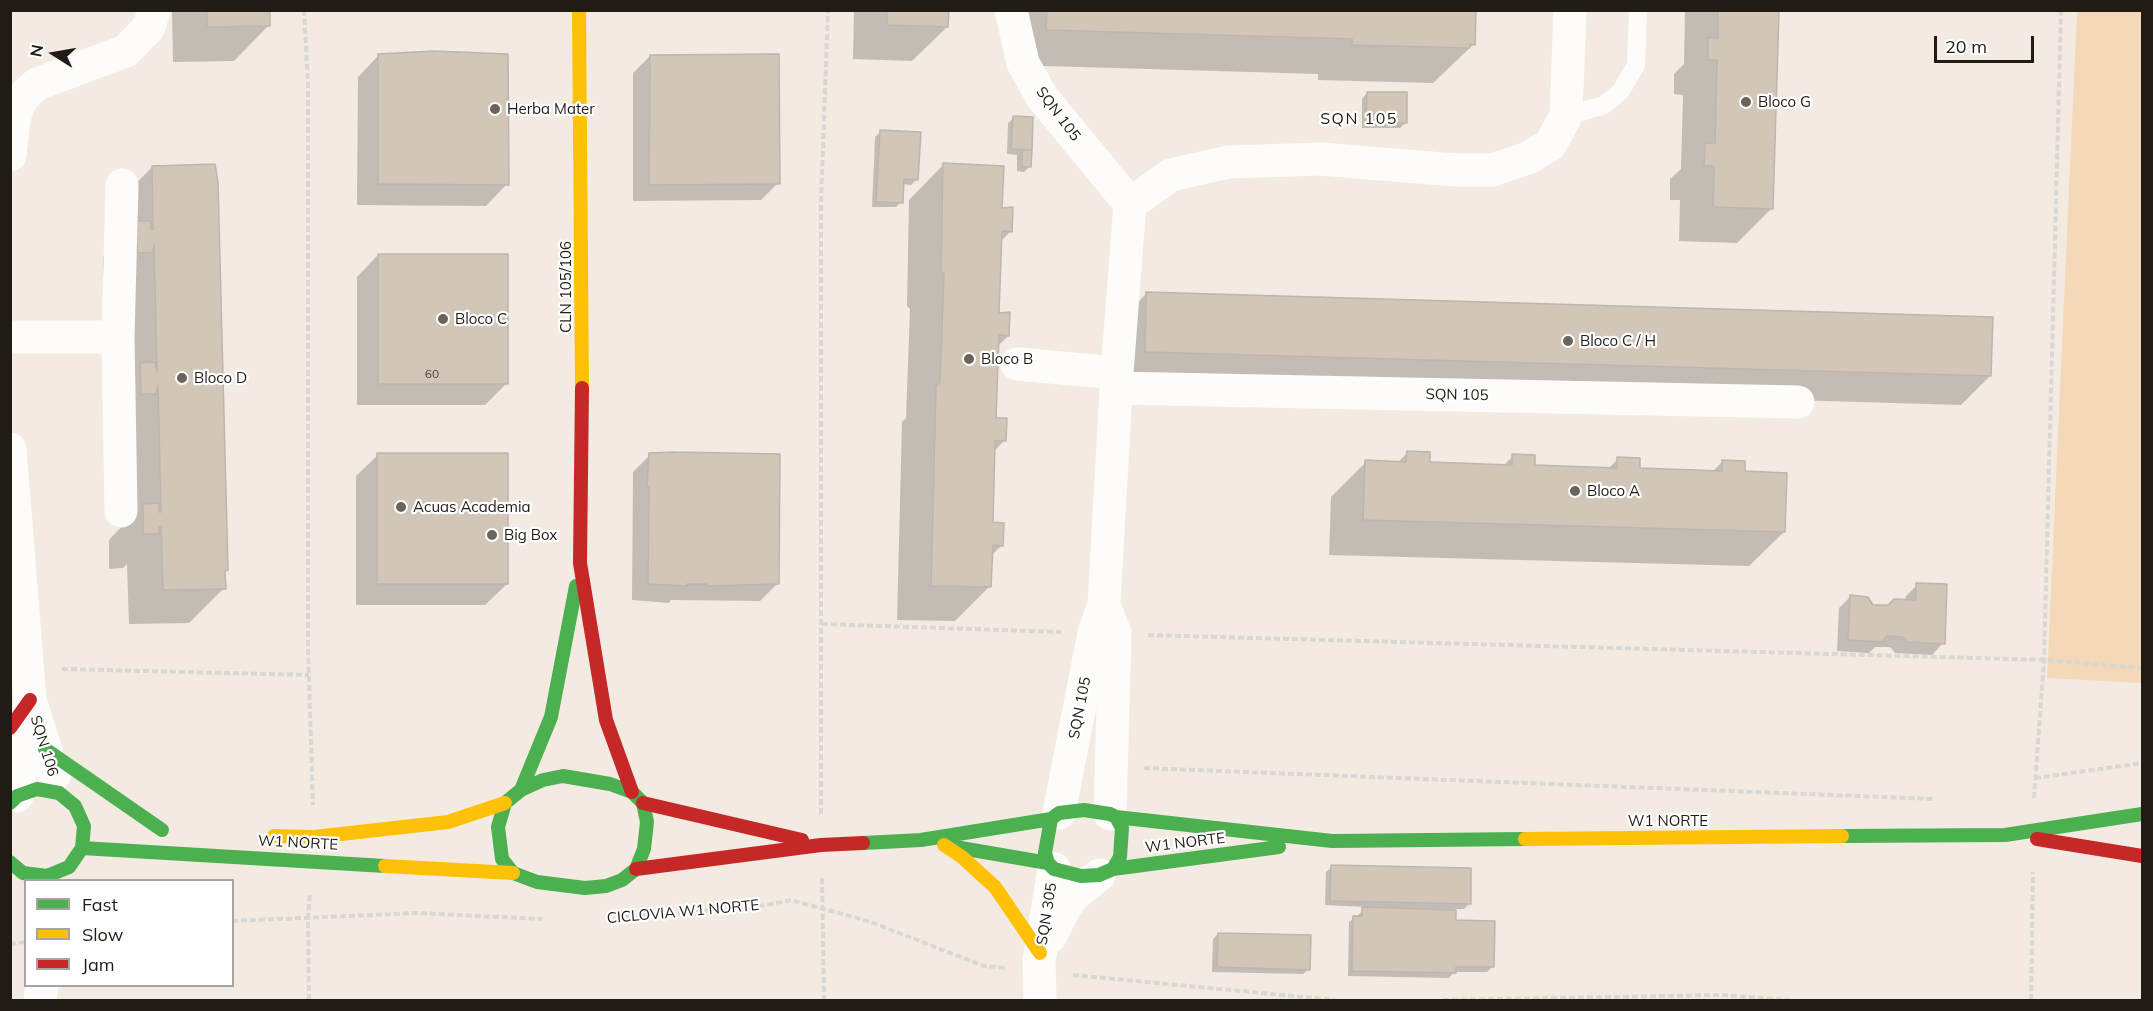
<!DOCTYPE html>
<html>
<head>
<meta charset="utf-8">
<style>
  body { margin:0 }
  #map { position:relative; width:2153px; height:1011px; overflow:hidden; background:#f3ebe2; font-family:Mulish,sans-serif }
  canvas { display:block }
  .frame { position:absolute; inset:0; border:12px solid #201b15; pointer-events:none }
  .legend { position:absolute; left:24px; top:879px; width:210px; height:108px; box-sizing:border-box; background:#fff; border:2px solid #a6a4a1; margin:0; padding:8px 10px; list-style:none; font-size:18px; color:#201b15 }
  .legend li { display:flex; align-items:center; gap:12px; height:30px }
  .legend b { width:30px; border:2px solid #a6a4a1 }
  .north { position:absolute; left:24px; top:24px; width:60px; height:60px; -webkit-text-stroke:4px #fff; paint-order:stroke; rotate:281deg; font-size:16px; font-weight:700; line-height:24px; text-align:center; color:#201b15 }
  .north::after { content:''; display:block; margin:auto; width:21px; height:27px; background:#201b15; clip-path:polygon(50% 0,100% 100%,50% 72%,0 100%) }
  .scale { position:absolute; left:1934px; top:36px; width:100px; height:27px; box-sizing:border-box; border:3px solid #201b15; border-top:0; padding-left:8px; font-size:18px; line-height:21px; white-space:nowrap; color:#201b15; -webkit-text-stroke:4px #fff; paint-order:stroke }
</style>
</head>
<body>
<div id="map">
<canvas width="2153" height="1011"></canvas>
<div class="frame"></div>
<ul class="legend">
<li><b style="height:8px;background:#4caf50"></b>Fast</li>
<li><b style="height:8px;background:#ffc107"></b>Slow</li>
<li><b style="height:8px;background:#c62828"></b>Jam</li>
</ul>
<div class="north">N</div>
<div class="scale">20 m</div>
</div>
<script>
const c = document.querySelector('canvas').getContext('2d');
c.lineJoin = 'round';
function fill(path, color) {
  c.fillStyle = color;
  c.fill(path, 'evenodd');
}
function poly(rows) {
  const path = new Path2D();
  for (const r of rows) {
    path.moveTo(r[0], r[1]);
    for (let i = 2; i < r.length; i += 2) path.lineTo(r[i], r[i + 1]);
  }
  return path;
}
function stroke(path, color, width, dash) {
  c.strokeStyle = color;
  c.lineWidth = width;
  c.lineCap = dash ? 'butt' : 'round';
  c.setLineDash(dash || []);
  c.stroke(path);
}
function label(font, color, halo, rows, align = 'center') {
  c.font = font + ' Mulish,sans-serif';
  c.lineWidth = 4.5;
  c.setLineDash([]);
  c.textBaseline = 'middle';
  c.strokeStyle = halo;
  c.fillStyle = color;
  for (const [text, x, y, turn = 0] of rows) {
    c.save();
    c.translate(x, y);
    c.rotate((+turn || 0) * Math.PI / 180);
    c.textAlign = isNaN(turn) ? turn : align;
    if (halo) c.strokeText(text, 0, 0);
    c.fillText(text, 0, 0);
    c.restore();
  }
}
fill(poly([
  [2077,11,2142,11,2142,683,2047,678]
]), '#f4d9b8');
fill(poly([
  [172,10,268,10,268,26,234,61,173,62],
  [359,10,457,10,360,11],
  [854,10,947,10,947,27,912,61,853,59],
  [1014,10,1475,10,1474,44,1433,83,1318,80,1318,74,1012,65],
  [1685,10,1778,10,1772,208,1737,243,1679,241,1680,200,1670,200,1670,179,1681,169,1683,95,1674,94,1674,74,1684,64],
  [379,55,507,184,486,206,357,205,358,77],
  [650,56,778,183,761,200,633,201,633,73],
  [1367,93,1405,123,1400,128,1362,128,1362,99],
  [1014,118,1032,119,1030,166,1024,172,1017,171,1017,155,1007,154,1008,123],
  [881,131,916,180,911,185,902,184,901,202,896,207,872,207,875,137],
  [943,165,1001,209,1011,231,1000,242,999,314,1008,336,997,347,994,419,1005,440,994,451,992,524,1002,545,991,556,990,586,955,621,897,620,902,422,906,418,910,309,907,306,909,200],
  [152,167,227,570,224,572,224,588,189,623,129,624,127,564,123,568,109,569,109,540,126,522,117,287,103,288,103,257,119,242,118,202],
  [378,255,507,383,485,405,357,405,357,277],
  [1147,293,1990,376,1961,405,1117,380,1118,322],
  [1407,453,1428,464,1503,466,1513,456,1533,467,1608,469,1618,459,1638,470,1712,472,1723,461,1744,473,1784,532,1749,566,1329,555,1331,497,1366,462,1397,463],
  [378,455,507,584,485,605,356,605,356,476],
  [650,455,777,584,760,601,671,600,669,603,632,600,633,472],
  [1917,585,1943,643,1932,655,1895,653,1890,647,1875,647,1869,653,1837,651,1839,608,1850,597,1872,606,1888,607,1905,601,1906,596],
  [1332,867,1469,904,1464,909,1455,909,1455,922,1493,966,1487,972,1454,972,1449,978,1348,976,1349,922,1357,917,1365,907,1325,905,1326,872],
  [1218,934,1309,969,1303,974,1212,972,1213,939]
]), '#0003');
const building = poly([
  [207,10,270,10,270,26,207,27,207,10],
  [887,10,949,10,948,27,887,25,887,10],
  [1047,10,1476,10,1475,45,1470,44,1469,48,1352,45,1352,39,1046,30,1047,10],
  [1718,10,1779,10,1773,209,1713,207,1714,166,1704,166,1705,143,1715,143,1717,60,1708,60,1708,38,1718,38,1718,10],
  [434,51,508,54,509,185,378,184,378,54,434,51],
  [779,54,780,184,649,185,650,55,779,54],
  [1367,92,1407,92,1407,123,1366,123,1367,92],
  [1013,116,1033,117,1032,150,1011,149,1013,116],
  [880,130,921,132,918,180,904,179,903,203,876,202,880,130],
  [1022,150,1032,150,1031,167,1022,167,1022,150],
  [943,163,1004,166,1002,208,1013,207,1012,232,1002,231,999,313,1010,312,1009,336,999,335,996,418,1007,418,1006,441,995,441,993,522,1004,523,1003,546,993,545,991,587,931,586,936,386,940,382,944,274,941,271,943,163],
  [215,164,218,182,228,570,225,571,226,589,163,590,161,526,159,527,159,534,143,534,143,504,159,503,159,512,161,512,158,385,156,394,141,394,140,363,155,362,157,371,154,245,153,253,137,253,137,221,151,221,151,230,153,230,152,166,215,164],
  [378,254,508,254,508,384,378,384,378,254],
  [1146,292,1993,317,1991,376,1145,352,1146,292],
  [1407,451,1430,452,1430,462,1512,465,1512,454,1535,455,1535,465,1617,468,1617,457,1640,458,1640,468,1722,471,1722,460,1745,461,1745,471,1787,473,1785,532,1363,520,1365,460,1406,462,1407,451],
  [675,452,780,454,779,584,707,586,707,584,687,584,687,586,648,584,649,487,647,486,649,453,675,452],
  [377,453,508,453,508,584,377,584,377,453],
  [1916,583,1947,584,1945,644,1907,642,1902,637,1887,636,1882,642,1848,640,1850,595,1868,597,1873,605,1888,605,1894,599,1916,600,1916,583],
  [1331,865,1471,868,1471,904,1330,901,1331,865],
  [1362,907,1456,910,1456,920,1495,921,1494,967,1456,967,1456,973,1352,971,1353,916,1362,916,1362,907],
  [1218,933,1311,935,1310,970,1217,967,1218,933]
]);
fill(building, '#d1c6b8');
stroke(building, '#bcb6ae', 1.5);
stroke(poly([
  [304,10,308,84,308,647,313,805],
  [822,624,1061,632],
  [1148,635,2044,660,2142,668],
  [62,669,309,675],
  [1144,768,1934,799],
  [2035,778,2142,763],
  [2034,798,2044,660,2061,10],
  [821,814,821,201,828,10],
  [822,878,824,1000],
  [624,917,750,908,791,900,868,921,984,966,1006,968],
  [232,921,417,913,542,919],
  [10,944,26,942],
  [1073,975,1335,1000],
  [309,1000,308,918,310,893],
  [1443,1000,1721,995,1789,1000],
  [2031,1000,2033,872]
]), '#d9d7d4', 4, [6, 3]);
stroke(poly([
  [1566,116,1604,105,1621,91,1636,65,1638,10]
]), '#fdfcfb', 18);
stroke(poly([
  [1011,10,1023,63,1042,97,1130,204],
  [10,155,14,120,18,105,27,93,37,84,126,51,149,27,154,10],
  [10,337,118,337,122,185],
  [118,337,121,511],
  [1017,364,1117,373],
  [1116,388,1798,402],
  [10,449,30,700,54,776],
  [1106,610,1115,633,1110,814],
  [17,796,29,710],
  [1059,813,1094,633,1104,604,1117,373,1130,204,1171,175,1228,162,1321,159,1455,170,1493,170,1528,158,1550,145,1566,116,1570,10],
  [1050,937,1064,909,1073,896,1099,875],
  [40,1000,42,986],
  [1040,1000,1039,961,1054,869]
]), '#fdfcfb', 33);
stroke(poly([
  [45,749,162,830],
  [563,776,610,784,632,792,643,803,647,822,644,849,636,869,622,880,606,886,585,888,537,882,513,873,502,859,498,827,505,803,521,790,543,780,563,776],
  [521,790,551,717,576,586],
  [10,803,17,796,37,789,59,793,75,806,84,826,82,848,69,867,47,876,23,873,10,862],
  [1116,817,1332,841,1525,839],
  [1842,836,2005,835,2142,814],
  [863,843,921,840,1051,819,1059,813,1084,810,1110,814,1116,817,1122,828,1120,857,1113,869,1099,875,1081,876,1054,869,1048,863,1045,853,1051,819],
  [949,846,1048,863],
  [82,848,385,866],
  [1113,869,1279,847]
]), '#4caf50', 14);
stroke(poly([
  [579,10,582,388],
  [274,836,314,837,448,822,505,803],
  [1525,839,1842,836],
  [944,845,962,857,995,887,1040,953],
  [385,866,513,873]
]), '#ffc107', 14);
stroke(poly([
  [582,388,580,563,606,720,632,792],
  [10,728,30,700],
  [643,803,802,840],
  [2037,839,2142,856],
  [636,869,821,845,863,843]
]), '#c62828', 14);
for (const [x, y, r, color] of [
  [1746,102,6,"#6a645d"],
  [495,109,6,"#6a645d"],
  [443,319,6,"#6a645d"],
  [1568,341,6,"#6a645d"],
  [969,359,6,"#6a645d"],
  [182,378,6,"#6a645d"],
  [1575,491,6,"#6a645d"],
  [401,507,6,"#6a645d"],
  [492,535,6,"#6a645d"]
]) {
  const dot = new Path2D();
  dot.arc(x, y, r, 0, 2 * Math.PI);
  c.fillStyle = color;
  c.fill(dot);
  stroke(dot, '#fff', 2);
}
label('12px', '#4c463e', null, [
  ["60",432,374]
]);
label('15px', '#201b15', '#fff', [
  ["Bloco G",1758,102],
  ["Herba Mater",507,109],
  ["Bloco C",455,319],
  ["Bloco C / H",1580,341],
  ["Bloco B",981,359],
  ["Bloco D",194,378],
  ["Bloco A",1587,491],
  ["Acuas Academia",413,507],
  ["Big Box",504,535]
], 'left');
label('15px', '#201b15', '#fff', [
  ["SQN 105",1058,114,53],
  ["CLN 105/106",566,287,-90],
  ["SQN 105",1457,395,1],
  ["SQN 105",1080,708,-79],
  ["SQN 106",44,746,73],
  ["W1 NORTE",1668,821],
  ["W1 NORTE",298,843,3],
  ["W1 NORTE",1185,843,-7],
  ["CICLOVIA W1 NORTE",683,912,-5],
  ["SQN 305",1047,914,-81]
]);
c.letterSpacing = '1.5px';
label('16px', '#201b15', '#fff', [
  ["SQN 105",1359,119]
]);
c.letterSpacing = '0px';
</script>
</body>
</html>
